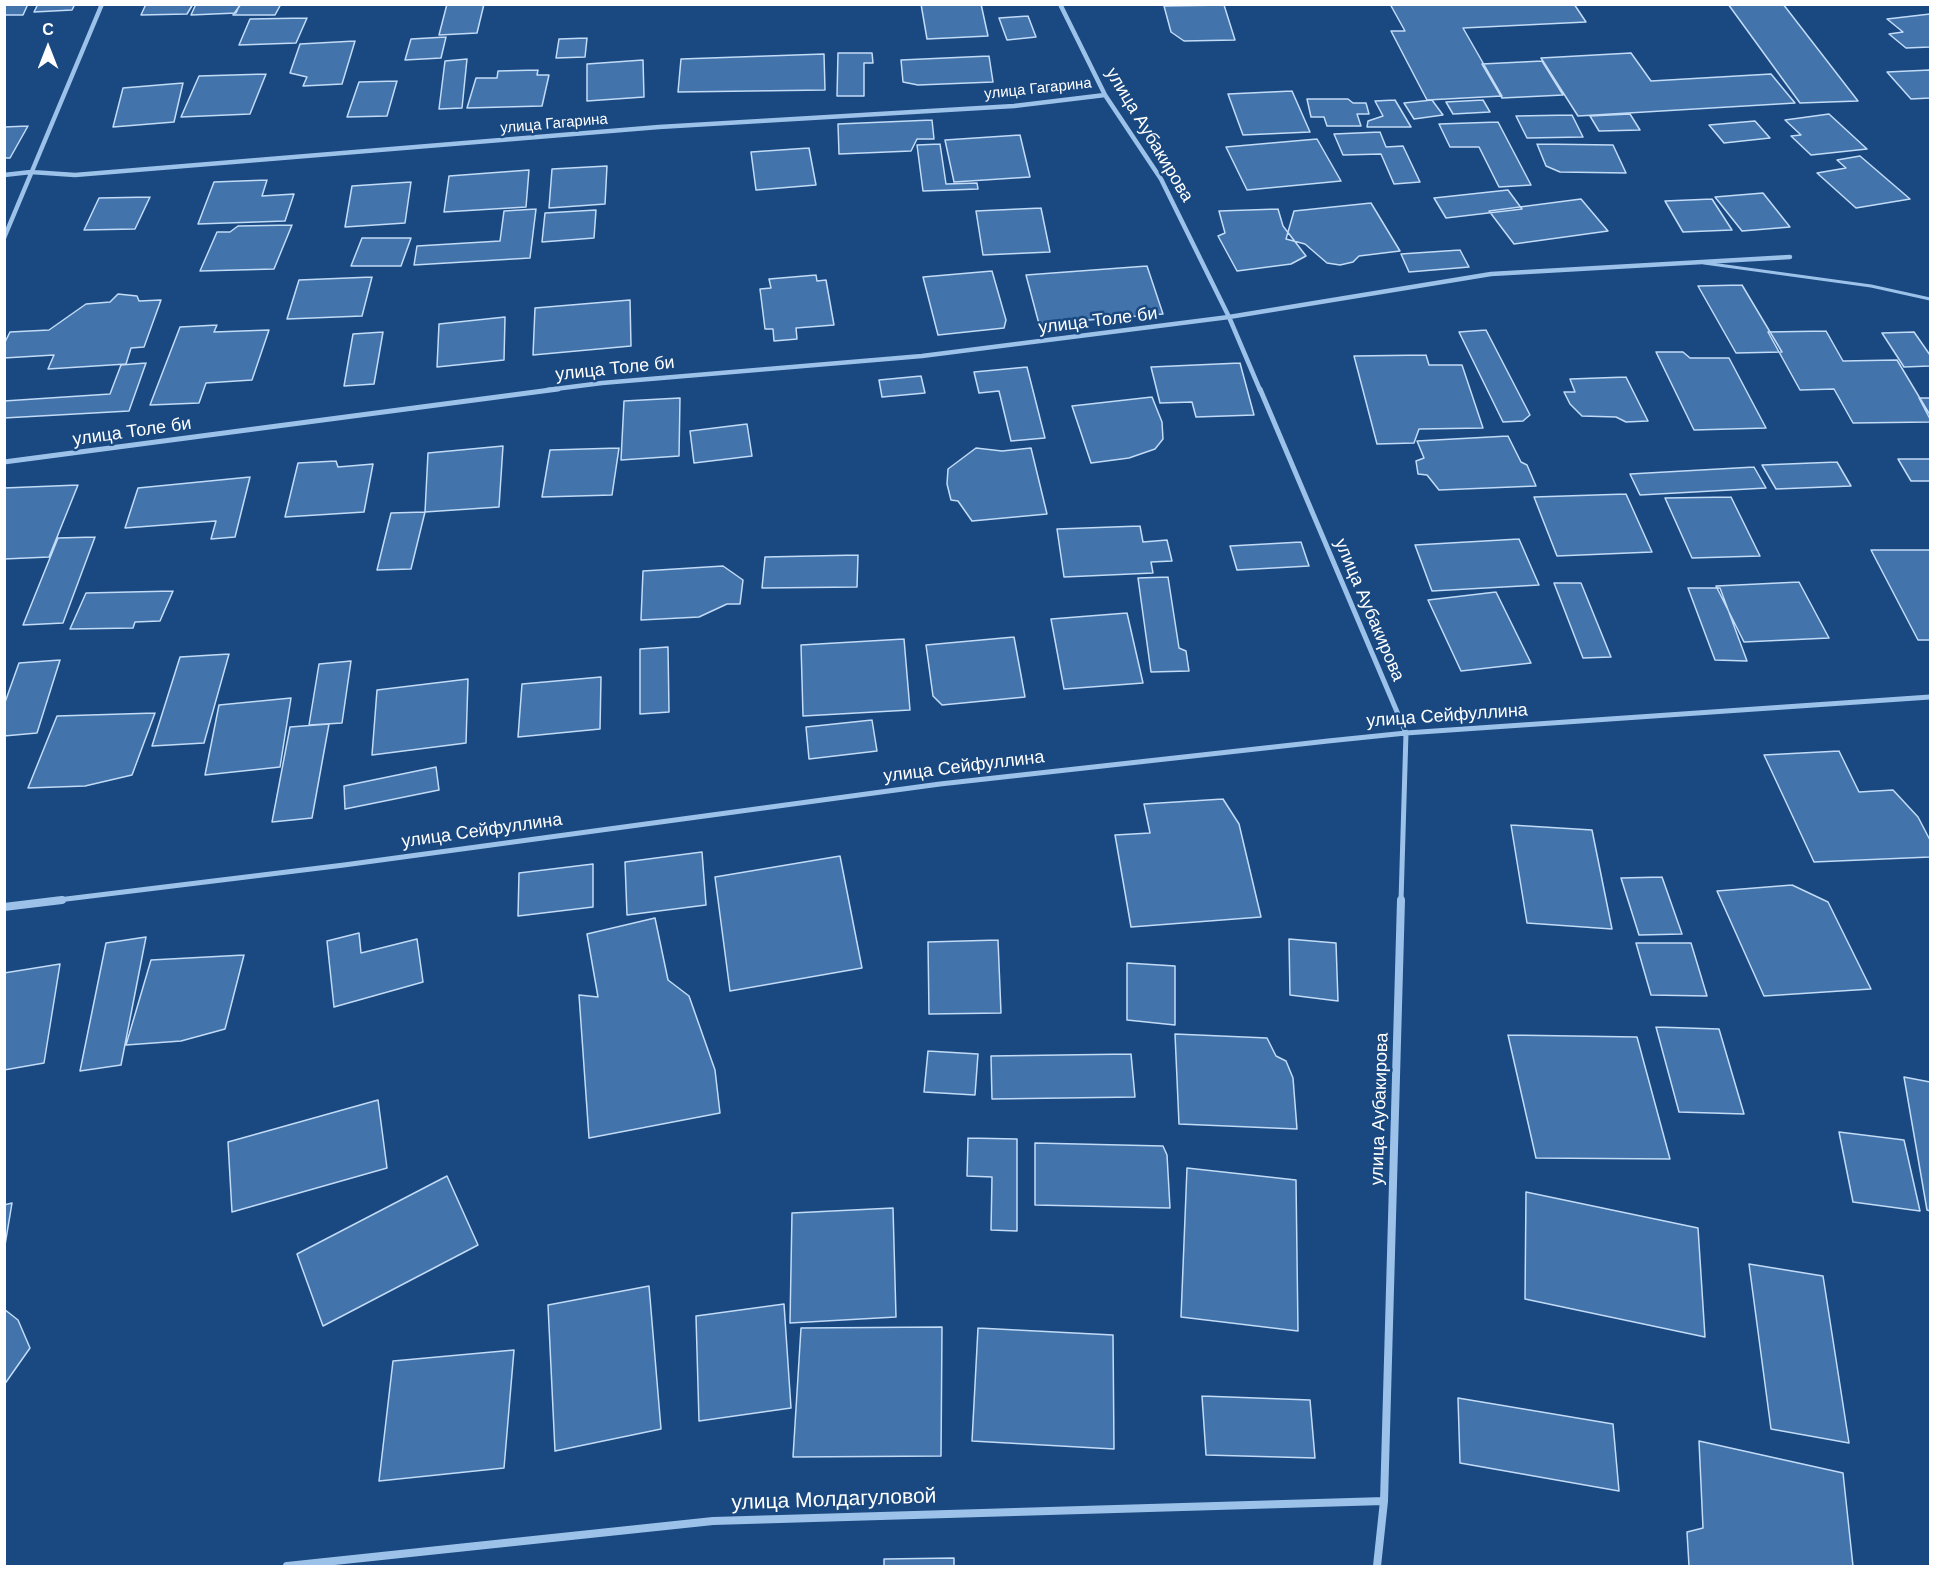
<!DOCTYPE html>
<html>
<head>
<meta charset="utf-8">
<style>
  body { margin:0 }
  #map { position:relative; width:1935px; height:1571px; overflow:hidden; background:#1a4981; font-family:Arial,sans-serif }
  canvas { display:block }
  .frame { position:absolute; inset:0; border:6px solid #fff; pointer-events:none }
  .north { position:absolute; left:18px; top:18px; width:60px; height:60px; -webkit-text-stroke:4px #1a4981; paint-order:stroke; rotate:0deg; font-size:16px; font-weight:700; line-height:24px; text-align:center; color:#fff }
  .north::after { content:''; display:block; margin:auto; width:21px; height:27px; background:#fff; clip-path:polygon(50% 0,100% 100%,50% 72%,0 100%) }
</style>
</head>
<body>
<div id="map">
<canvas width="1935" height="1571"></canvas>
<div class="frame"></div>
<div class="north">С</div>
</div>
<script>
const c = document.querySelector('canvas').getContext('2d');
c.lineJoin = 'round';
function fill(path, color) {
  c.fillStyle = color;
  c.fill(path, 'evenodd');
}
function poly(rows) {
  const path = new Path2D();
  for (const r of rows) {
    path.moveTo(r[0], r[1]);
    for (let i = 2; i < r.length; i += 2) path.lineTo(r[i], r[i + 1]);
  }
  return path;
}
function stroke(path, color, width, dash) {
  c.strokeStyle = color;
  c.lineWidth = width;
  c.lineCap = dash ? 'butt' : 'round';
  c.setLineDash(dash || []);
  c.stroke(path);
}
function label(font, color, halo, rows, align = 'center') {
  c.font = font + ' Arial,sans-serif';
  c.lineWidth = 5;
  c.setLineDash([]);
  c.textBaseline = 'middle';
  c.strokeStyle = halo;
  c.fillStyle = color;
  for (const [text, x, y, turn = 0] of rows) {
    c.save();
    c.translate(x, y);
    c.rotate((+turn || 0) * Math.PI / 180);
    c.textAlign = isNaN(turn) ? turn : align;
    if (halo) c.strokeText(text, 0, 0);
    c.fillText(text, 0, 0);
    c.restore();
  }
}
const building = poly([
  [4,4,28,4,23,15,4,15,4,4],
  [38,4,75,4,72,10,34,12,38,4],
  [146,4,193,4,187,14,141,15,146,4],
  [196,4,240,4,236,13,191,15,196,4],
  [241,4,281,4,275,15,233,15,241,4],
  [484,4,477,33,439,35,447,4,484,4],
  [921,4,981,4,988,36,927,39,921,4],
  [1390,4,1574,4,1586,22,1463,28,1502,96,1427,100,1391,31,1405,31,1390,4],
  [1728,4,1783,4,1858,101,1800,103,1728,4],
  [1224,5,1235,40,1184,41,1171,32,1164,6,1224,5],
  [1930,14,1930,47,1906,48,1889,34,1903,32,1887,19,1930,14],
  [1028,16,1036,37,1007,40,999,18,1028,16],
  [307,18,296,43,239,45,250,19,307,18],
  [446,37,441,58,405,60,411,39,446,37],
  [587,38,585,57,556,58,559,39,587,38],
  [355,41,342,84,303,86,307,77,290,73,300,44,355,41],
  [838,53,872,53,873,63,864,63,864,96,837,96,838,53],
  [1631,53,1651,81,1771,74,1795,103,1578,116,1541,58,1631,53],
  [824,54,825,90,678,92,681,59,824,54],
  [989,56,993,82,918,85,903,82,901,60,989,56],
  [467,59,462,108,439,109,445,61,467,59],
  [643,60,644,97,587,101,587,64,643,60],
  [1542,61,1563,95,1502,98,1482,64,1542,61],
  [538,70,537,75,549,75,542,106,467,108,476,78,497,78,498,71,538,70],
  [1930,70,1930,98,1911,99,1887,72,1930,70],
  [266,74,250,114,181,117,199,76,266,74],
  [397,81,387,116,347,117,359,82,397,81],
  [183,83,174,122,113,127,123,88,183,83],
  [1292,91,1310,132,1243,135,1228,94,1292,91],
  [1307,99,1348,99,1353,103,1366,103,1369,114,1357,114,1361,126,1327,126,1324,117,1311,117,1307,99],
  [1395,100,1411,127,1367,127,1368,121,1383,116,1375,101,1395,100],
  [1432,100,1443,115,1414,119,1404,103,1432,100],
  [1483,100,1490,112,1453,114,1446,102,1483,100],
  [1630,114,1640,130,1599,131,1590,116,1630,114],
  [1829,114,1867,149,1811,155,1791,136,1801,135,1785,120,1829,114],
  [1572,115,1583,137,1527,138,1516,116,1572,115],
  [932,120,934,139,917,139,911,151,839,154,838,124,932,120],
  [1755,121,1770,138,1724,143,1709,125,1755,121],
  [1498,122,1531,185,1499,187,1479,147,1450,147,1439,124,1498,122],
  [28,126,10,158,4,158,4,127,28,126],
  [1380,132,1386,147,1403,146,1420,182,1394,184,1381,154,1343,155,1334,134,1380,132],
  [1020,135,1030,177,954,182,945,140,1020,135],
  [1317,139,1341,181,1247,190,1226,147,1317,139],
  [940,144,946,184,977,183,978,189,923,191,917,145,940,144],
  [1537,144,1613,145,1626,173,1560,172,1546,166,1537,144],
  [809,148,816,185,756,190,751,152,809,148],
  [1860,156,1910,199,1856,208,1817,173,1846,168,1837,160,1860,156],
  [607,166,605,204,549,208,552,169,607,166],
  [529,170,526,207,444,212,449,176,529,170],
  [267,180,262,196,294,194,285,221,198,224,214,182,267,180],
  [411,182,405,223,345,227,352,186,411,182],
  [1508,190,1522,209,1446,218,1434,198,1508,190],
  [1763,193,1790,227,1742,231,1715,197,1763,193],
  [150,197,135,229,84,230,99,198,150,197],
  [1581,199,1608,231,1514,244,1489,211,1581,199],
  [1712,199,1732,230,1683,232,1665,201,1712,199],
  [1371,203,1400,251,1359,256,1353,262,1340,265,1327,263,1305,244,1286,239,1294,211,1371,203],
  [1041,208,1050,252,983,255,976,211,1041,208],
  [536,209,530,258,414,265,417,246,500,241,504,211,536,209],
  [1278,209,1283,226,1306,256,1291,264,1237,271,1218,236,1225,233,1219,211,1278,209],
  [596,210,594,238,542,242,545,213,596,210],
  [292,225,274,269,200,271,217,232,230,232,238,226,292,225],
  [362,238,411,238,401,266,351,266,362,238],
  [1460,250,1469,267,1409,272,1401,254,1460,250],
  [1147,266,1163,314,1039,324,1026,275,1147,266],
  [992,271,1006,320,1004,328,938,335,923,277,992,271],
  [816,275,817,281,826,280,834,325,796,328,797,339,774,341,773,329,765,329,760,289,771,288,769,279,816,275],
  [372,277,362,316,287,319,299,280,372,277],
  [1742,285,1782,352,1736,353,1698,286,1742,285],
  [118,294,137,296,139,301,161,300,144,347,131,348,126,364,48,369,54,355,4,358,4,344,10,332,49,330,86,304,110,302,118,294],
  [630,300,631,346,533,355,535,308,630,300],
  [505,317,504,360,437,367,439,324,505,317],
  [217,325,214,332,269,330,252,380,206,383,199,403,150,405,180,327,217,325],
  [1486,330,1530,415,1523,421,1503,422,1459,332,1486,330],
  [1826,331,1843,361,1897,360,1930,415,1930,422,1853,423,1834,389,1800,390,1768,332,1826,331],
  [383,332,374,384,344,386,353,334,383,332],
  [1914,332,1930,355,1930,366,1904,367,1882,333,1914,332],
  [1656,352,1683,352,1690,358,1729,358,1766,428,1694,430,1656,352],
  [1426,355,1429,365,1462,365,1483,428,1419,429,1414,443,1377,444,1354,356,1426,355],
  [146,363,129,411,4,418,4,401,110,394,121,365,146,363],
  [1240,363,1254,415,1196,417,1192,402,1160,403,1151,367,1240,363],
  [1027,367,1045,438,1011,441,999,391,979,393,974,372,1027,367],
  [921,376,925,393,882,397,879,380,921,376],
  [1626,377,1648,421,1626,422,1616,417,1582,416,1570,404,1564,392,1575,392,1570,379,1626,377],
  [1152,397,1162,422,1163,439,1155,449,1129,458,1091,463,1072,406,1152,397],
  [680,398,679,456,621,460,624,401,680,398],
  [1919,398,1930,398,1930,419,1919,398],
  [747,424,752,456,694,463,690,431,747,424],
  [1508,436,1521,462,1527,465,1536,486,1439,490,1427,475,1418,474,1416,461,1424,458,1417,441,1508,436],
  [503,446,499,507,425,512,428,453,503,446],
  [619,448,612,495,542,497,550,450,619,448],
  [976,448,1002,451,1031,448,1047,514,972,521,958,501,951,500,947,484,948,469,976,448],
  [1898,459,1930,459,1930,481,1911,481,1898,459],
  [336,461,338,467,373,464,364,512,285,517,298,463,336,461],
  [1837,462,1851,486,1776,489,1762,465,1837,462],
  [1754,467,1766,488,1640,495,1630,474,1754,467],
  [250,477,235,537,211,539,216,521,125,528,138,488,250,477],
  [78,485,49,557,4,559,4,488,78,485],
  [1626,494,1652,552,1557,556,1534,497,1626,494],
  [1731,497,1760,556,1692,558,1665,498,1731,497],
  [425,512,411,569,377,570,391,513,425,512],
  [1140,526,1143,542,1167,540,1172,561,1151,562,1153,573,1064,577,1057,529,1140,526],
  [95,537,63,623,23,625,58,538,95,537],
  [1519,539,1539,585,1432,591,1415,545,1519,539],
  [1301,542,1309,566,1237,570,1230,546,1301,542],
  [1871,550,1930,550,1930,640,1918,640,1871,550],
  [858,555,857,587,762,588,765,557,858,555],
  [723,566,743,580,740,604,727,604,699,617,641,620,643,571,723,566],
  [1168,577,1179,648,1186,651,1189,671,1151,672,1138,578,1168,577],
  [1799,582,1829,638,1744,642,1716,586,1799,582],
  [1554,583,1581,583,1611,657,1583,658,1554,583],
  [1688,588,1720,588,1747,661,1715,660,1688,588],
  [173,591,160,621,135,622,133,628,70,629,86,593,173,591],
  [1496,592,1531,663,1461,671,1428,600,1496,592],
  [1127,613,1143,683,1064,689,1051,619,1127,613],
  [1014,637,1025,697,942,705,933,696,926,645,1014,637],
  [904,639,910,710,803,716,801,645,904,639],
  [668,647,669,712,640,714,640,649,668,647],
  [229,654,204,743,152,746,180,657,229,654],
  [60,660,37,733,4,736,4,705,19,663,60,660],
  [351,661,342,723,309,725,319,664,351,661],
  [601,677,600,729,518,737,522,684,601,677],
  [468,679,466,743,372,755,377,690,468,679],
  [291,698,280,767,205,775,219,705,291,698],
  [155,713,132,775,85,786,28,788,57,716,155,713],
  [872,720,877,751,809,759,806,727,872,720],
  [329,724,312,818,272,822,290,727,329,724],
  [1839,751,1859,792,1893,790,1918,817,1930,840,1930,857,1814,862,1764,755,1839,751],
  [436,767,439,790,345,809,344,786,436,767],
  [1223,799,1239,824,1261,917,1131,927,1115,835,1150,833,1144,804,1223,799],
  [1511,825,1592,830,1612,929,1527,923,1511,825],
  [702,852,706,905,627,915,625,862,702,852],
  [840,856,862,968,730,991,715,877,840,856],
  [593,864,593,907,518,916,519,873,593,864],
  [1662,877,1682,934,1639,935,1621,878,1662,877],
  [1792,885,1828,902,1871,989,1764,996,1717,891,1792,885],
  [655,918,668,980,689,996,715,1070,720,1113,589,1138,579,995,598,997,587,934,655,918],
  [359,933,361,953,417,939,423,982,334,1007,327,941,359,933],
  [146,937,121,1065,80,1071,106,943,146,937],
  [1289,939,1336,943,1338,1001,1290,995,1289,939],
  [998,940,1001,1013,929,1014,928,942,998,940],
  [1636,943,1691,943,1707,996,1651,995,1636,943],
  [244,955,225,1029,181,1041,126,1045,151,960,244,955],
  [1127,963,1175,966,1175,1025,1127,1020,1127,963],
  [60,964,44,1063,4,1070,4,973,60,964],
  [1656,1027,1719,1029,1744,1114,1679,1112,1656,1027],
  [1175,1034,1267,1038,1276,1056,1286,1061,1293,1078,1297,1129,1179,1124,1175,1034],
  [1508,1035,1637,1037,1670,1159,1536,1158,1508,1035],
  [928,1051,978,1054,975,1095,924,1092,928,1051],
  [1131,1054,1135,1097,992,1099,991,1056,1131,1054],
  [1904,1077,1930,1082,1930,1211,1927,1210,1904,1077],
  [378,1100,387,1168,232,1212,228,1142,378,1100],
  [1839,1132,1904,1140,1920,1211,1853,1202,1839,1132],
  [968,1138,1017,1139,1017,1231,991,1230,992,1177,967,1176,968,1138],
  [1035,1143,1163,1146,1167,1155,1170,1208,1035,1205,1035,1143],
  [1187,1168,1296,1180,1298,1331,1181,1317,1187,1168],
  [447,1176,478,1245,323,1326,297,1254,447,1176],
  [1526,1192,1698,1228,1705,1337,1525,1299,1526,1192],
  [12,1203,4,1251,4,1205,12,1203],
  [893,1208,896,1317,790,1323,792,1213,893,1208],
  [1749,1264,1823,1276,1849,1443,1771,1429,1749,1264],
  [649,1286,661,1429,555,1451,548,1305,649,1286],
  [784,1304,791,1408,699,1421,696,1316,784,1304],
  [4,1309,18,1320,30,1348,4,1385,4,1309],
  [942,1327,941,1456,793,1457,801,1328,942,1327],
  [978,1328,1113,1335,1114,1449,972,1441,978,1328],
  [514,1350,504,1468,379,1481,393,1361,514,1350],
  [1202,1396,1310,1400,1315,1458,1206,1455,1202,1396],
  [1458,1398,1613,1424,1619,1491,1460,1463,1458,1398],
  [1699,1441,1843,1473,1853,1566,1689,1566,1687,1532,1703,1528,1699,1441],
  [954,1558,954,1566,884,1566,884,1559,954,1558]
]);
fill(building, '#4373ab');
stroke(building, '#c2dcf8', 1.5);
stroke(poly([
  [1704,263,1871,286,1930,299]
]), '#9dc2ea', 3);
stroke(poly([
  [1060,4,1105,95,1161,179,1229,317,1260,390],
  [4,175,31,172,75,175,659,127,1014,106,1105,95],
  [4,238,102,4],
  [547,390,602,383,922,356,1229,317,1491,274,1790,257]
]), '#9dc2ea', 4.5);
stroke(poly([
  [1260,389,1406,733,1401,901],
  [4,462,558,389],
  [50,901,344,865,940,784,1328,741,1406,733,1930,697]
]), '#9dc2ea', 5);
stroke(poly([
  [4,907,62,900],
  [287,1566,713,1521,1384,1501],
  [1377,1566,1384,1501,1401,900]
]), '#9dc2ea', 8);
label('15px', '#fff', '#1a4981', [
  ["улица Гагарина",1038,89,-6],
  ["улица Гагарина",554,124,-5]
]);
label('18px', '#fff', '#1a4981', [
  ["улица Аубакирова",1149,135,59],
  ["улица Толе би",1098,321,-7],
  ["улица Толе би",615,369,-6],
  ["улица Толе би",132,432,-8],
  ["улица Аубакирова",1369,610,67],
  ["улица Сейфуллина",1447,716,-4],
  ["улица Сейфуллина",964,767,-7],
  ["улица Сейфуллина",482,831,-8],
  ["улица Аубакирова",1380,1109,-88]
]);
label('21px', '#fff', '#1a4981', [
  ["улица Молдагуловой",834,1500,-2]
]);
</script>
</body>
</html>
